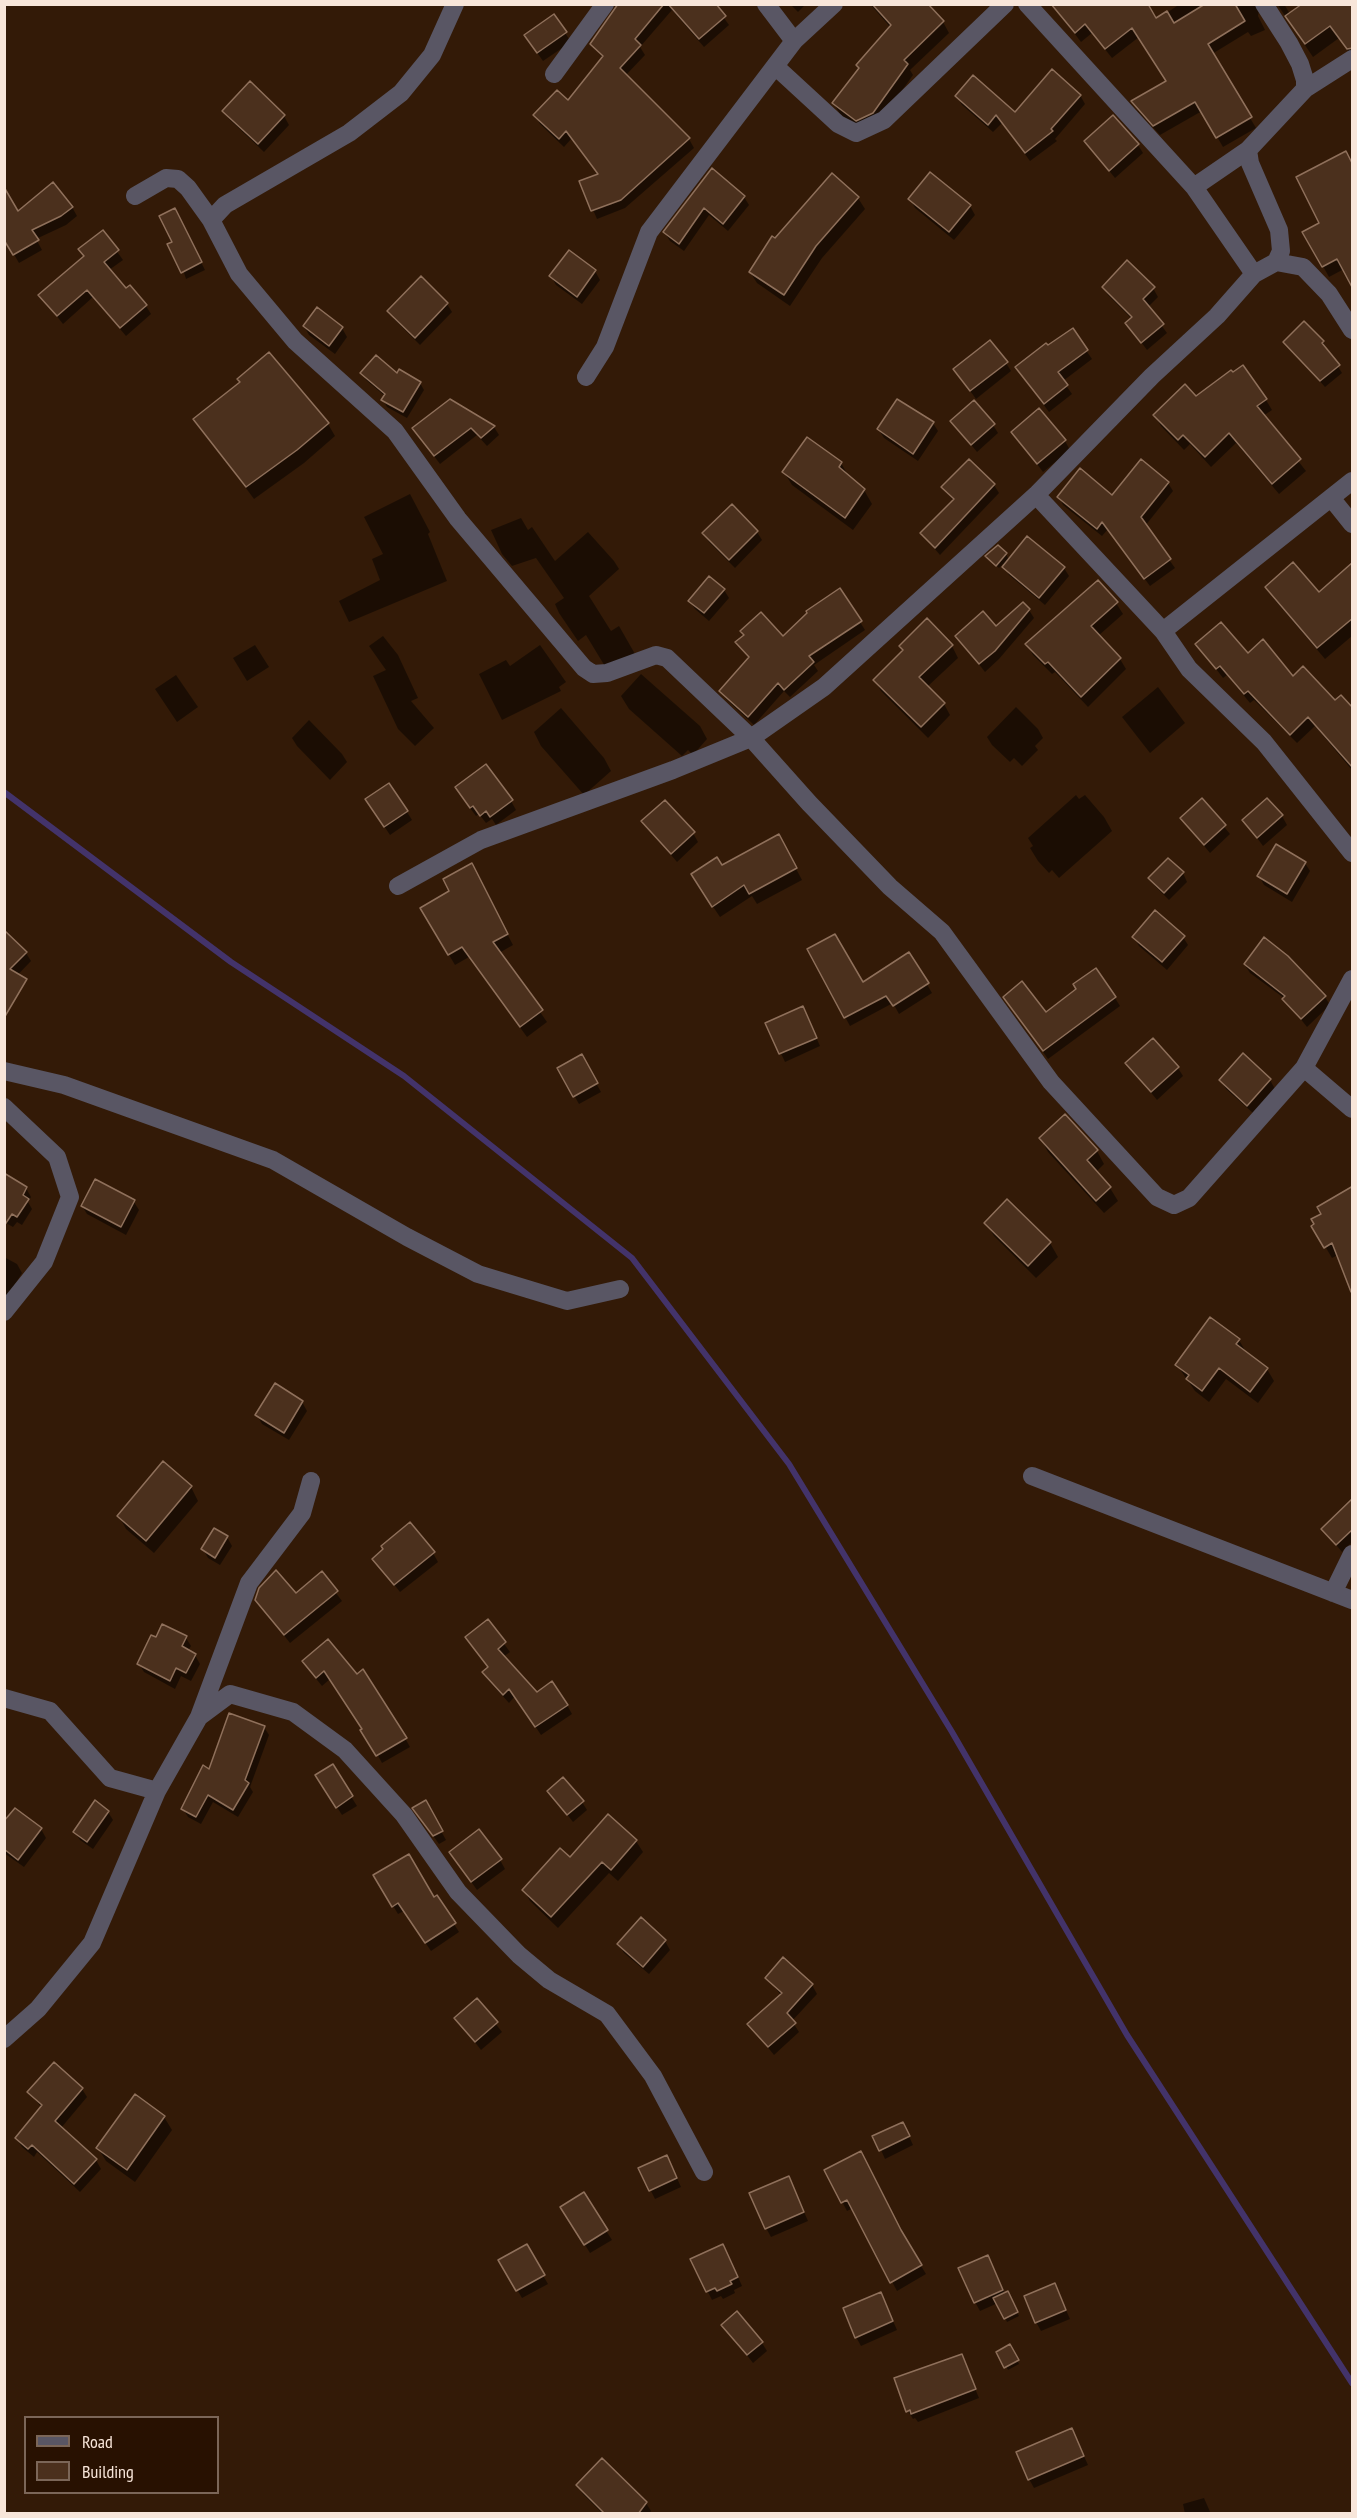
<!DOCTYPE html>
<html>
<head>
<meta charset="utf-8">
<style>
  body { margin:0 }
  #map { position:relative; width:1357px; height:2518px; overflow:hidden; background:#331a07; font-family:"PT Sans Narrow",sans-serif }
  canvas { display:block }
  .frame { position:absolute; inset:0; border:6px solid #f8e6da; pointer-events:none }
  .legend { position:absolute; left:24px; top:2416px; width:195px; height:78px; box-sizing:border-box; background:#281101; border:2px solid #7b6658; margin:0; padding:8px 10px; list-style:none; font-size:18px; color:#f8e6da }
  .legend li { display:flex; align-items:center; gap:12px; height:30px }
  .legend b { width:30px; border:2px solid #7b6658 }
</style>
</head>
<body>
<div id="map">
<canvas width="1357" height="2518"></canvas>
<div class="frame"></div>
<ul class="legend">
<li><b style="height:8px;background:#595664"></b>Road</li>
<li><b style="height:16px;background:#4b301d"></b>Building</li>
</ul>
</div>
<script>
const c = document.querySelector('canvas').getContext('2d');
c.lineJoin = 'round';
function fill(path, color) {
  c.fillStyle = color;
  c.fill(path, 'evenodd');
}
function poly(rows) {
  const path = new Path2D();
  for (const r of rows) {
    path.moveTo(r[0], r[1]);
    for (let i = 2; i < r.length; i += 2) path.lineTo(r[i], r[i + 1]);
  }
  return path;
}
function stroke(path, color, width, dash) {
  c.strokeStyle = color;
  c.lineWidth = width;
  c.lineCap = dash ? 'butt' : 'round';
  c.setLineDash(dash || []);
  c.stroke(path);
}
fill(poly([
  [625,4,714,4,729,25,704,47,672,10,640,47,645,55,626,75,689,139,694,148,625,208,597,219,581,182,599,175,572,138,564,147,540,124,535,115,568,102,603,58,592,44],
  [790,4,806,4,798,12],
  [870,4,926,4,943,22,949,33,910,70,913,75,879,123,860,129,840,114,834,104,891,28],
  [1180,4,1263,4,1259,10,1258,16,1265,30,1251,36,1248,32,1212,54,1256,128,1223,147,1202,111,1160,135,1138,111,1133,102,1167,81,1139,37,1112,58,1092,33,1081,42,1055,8,1156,20],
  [1277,4,1284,4,1290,14,1352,12,1352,56,1339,38,1313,57],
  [554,16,571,42,543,61,531,44],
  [250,83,284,116,289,125,264,152,229,119,224,111],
  [1080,95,1085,104,1055,139,1057,141,1030,161,1002,123,993,132,962,105,957,96,1015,114],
  [1085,141,1138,145,1143,153,1115,178],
  [712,170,744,197,749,205,728,231,709,215,684,251,670,241,665,233],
  [858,198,865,209,822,258,790,306,757,283,750,272,775,240],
  [910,199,970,206,975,215,954,240,915,208],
  [72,207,77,216,66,225,36,239,42,250,19,263,4,237,18,213],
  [178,217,205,270,186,279,174,242],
  [1322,223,1344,269,1329,277,1304,232],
  [103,232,123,260,109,270,126,290,146,306,151,314,126,336,93,297,63,324,40,295,85,257,80,250],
  [569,252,595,271,600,280,582,304,556,285,551,276],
  [1103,287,1153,288,1158,297,1148,307,1167,333,1147,350,1127,323,1132,319,1108,295],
  [447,304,452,312,420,345,394,319,389,311],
  [317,309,342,328,347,337,335,354,309,335,304,326],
  [1072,330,1092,359,1063,381,1072,394,1049,412,1022,376],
  [1285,342,1323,342,1342,373,1325,387],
  [1006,363,1011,371,976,399,955,370],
  [362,373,397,376,420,383,424,390,407,418,387,407,383,400,385,396,366,380],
  [241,383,328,424,335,436,304,463,254,499,195,419],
  [450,400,494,427,499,435,487,446,477,435,440,464,419,436],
  [1266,400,1272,410,1263,416,1306,471,1279,494,1236,443,1211,467,1190,444,1184,450,1161,426,1155,416],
  [952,421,993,425,998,433,977,452],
  [933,423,938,431,918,461,884,438,879,430],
  [1013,432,1065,441,1070,450,1043,472],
  [807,439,841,463,849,477,864,490,872,504,853,530,792,485,784,472],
  [969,461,994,485,999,493,940,555,922,534,954,501,943,488],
  [1168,483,1173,491,1145,526,1175,568,1150,586,1108,529,1102,536,1063,505,1059,497,1113,497],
  [410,494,430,532,428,534,447,581,349,622,339,601,380,580,372,559,383,554,364,517],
  [732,506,757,532,762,540,735,568,709,542,704,533],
  [521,518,528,530,532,527,555,561,588,532,614,561,619,569,589,596,611,631,619,626,635,654,606,668,586,635,578,641,559,613,555,604,564,598,536,558,512,566,502,554,491,530],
  [1006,554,1009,560,1064,568,1069,576,1045,605,1009,575,1003,564,999,568,987,557],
  [1352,570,1352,636,1325,659,1274,599,1267,587,1319,595],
  [724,590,729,598,709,621,695,609,690,601],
  [1116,603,1123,614,1098,636,1120,659,1126,669,1088,707,1055,672,1052,674,1033,655,1027,644],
  [1029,610,1034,618,999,659,985,672,957,636,995,628],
  [927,621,952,646,958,658,927,687,944,704,950,715,928,738,881,691,875,680,904,651],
  [860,622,865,630,814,665,818,671,790,697,784,691,754,725,726,699,721,691,750,659,737,643,783,638],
  [383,636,398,655,418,698,411,701,434,728,415,746,398,729,373,676,386,670,369,646],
  [1197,644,1247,655,1352,710,1352,770,1315,726,1297,743,1254,700,1250,703,1227,675,1223,678],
  [255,645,269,667,247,681,233,658],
  [540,645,566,682,559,687,561,691,502,720,479,674,506,660,510,666],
  [641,674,700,726,707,739,693,755,688,750,682,756,629,709,621,696],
  [176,675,198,707,177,722,155,689],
  [1158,687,1185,723,1150,753,1122,717],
  [1016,707,1038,729,1043,738,1035,746,1038,750,1022,766,1014,758,1010,762,992,745,987,737],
  [561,708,604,758,611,771,584,795,541,746,534,732],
  [309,720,342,754,347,762,330,780,297,746,292,738],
  [1076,795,1079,799,1085,795,1104,817,1112,831,1059,878,1052,870,1049,873,1038,861,1030,848,1033,846,1028,838],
  [461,796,511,801,516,810,496,825,492,819,486,823,479,814,476,816],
  [1202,800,1230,834,1210,853,1182,819],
  [372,808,407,812,412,820,390,835],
  [1282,816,1287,825,1263,846,1244,820],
  [643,822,693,833,698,842,677,862],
  [785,848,802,880,757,904,752,896,720,917,699,886,721,867],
  [1305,863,1310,871,1292,902,1264,885,1259,876],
  [1183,873,1187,882,1169,900,1155,886,1150,878],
  [477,876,513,945,499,953,547,1022,527,1037,469,957,455,965,422,909],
  [4,932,26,953,31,961,9,984],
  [1134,937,1183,937,1188,945,1167,970,1139,946],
  [809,950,862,984,909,954,932,993,899,1014,893,1003,850,1026],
  [1245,965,1325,997,1330,1005,1307,1027,1284,998,1250,973],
  [1115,998,1120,1006,1048,1059,1010,1005,1045,1014],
  [807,1017,820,1046,785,1062,767,1024],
  [581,1056,601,1092,579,1104,559,1069],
  [1127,1063,1178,1068,1183,1076,1157,1100],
  [1270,1080,1275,1089,1253,1113,1226,1089,1221,1081],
  [1041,1139,1097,1151,1104,1164,1096,1172,1110,1188,1118,1201,1104,1213,1048,1152],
  [26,1188,31,1197,28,1202,32,1209,22,1225,17,1222,13,1227,4,1222],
  [1352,1188,1352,1292,1338,1255,1332,1258,1313,1226,1323,1214],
  [1007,1201,1050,1243,1058,1257,1036,1278,994,1236,986,1223],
  [134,1202,139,1210,126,1235,87,1214,82,1206],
  [4,1257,17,1264,22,1273,6,1299],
  [1239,1340,1246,1352,1267,1369,1274,1381,1258,1403,1226,1379,1209,1402,1195,1391,1177,1365],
  [302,1402,307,1411,289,1440,262,1424,257,1415],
  [191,1487,198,1501,154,1553,126,1529,119,1516],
  [1352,1500,1352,1542,1342,1552,1323,1529],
  [227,1537,232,1546,220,1565,208,1558,203,1549],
  [433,1553,438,1562,400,1592,374,1559],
  [321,1573,342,1601,290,1643,256,1600,295,1596],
  [487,1621,510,1652,503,1657,537,1694,567,1705,572,1714,541,1735,515,1696,509,1703,489,1681,484,1673,489,1668,466,1638],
  [186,1638,191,1646,188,1651,195,1655,200,1664,191,1681,181,1676,175,1689,144,1672,139,1664],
  [328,1641,405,1738,410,1747,382,1763,364,1730,330,1679,322,1686,309,1670,304,1662],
  [264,1727,269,1735,250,1787,253,1792,238,1817,213,1802,201,1824,188,1817,183,1809,210,1771],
  [332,1766,357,1806,342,1815,322,1784],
  [549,1791,582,1802,587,1810,573,1822],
  [425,1802,446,1840,439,1844,419,1816],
  [108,1812,113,1820,93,1849,80,1840,75,1832],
  [4,1824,41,1829,46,1838,24,1867,4,1853],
  [636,1841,643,1852,618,1881,609,1873,558,1928,530,1901,524,1890],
  [450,1852,500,1860,505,1869,477,1890],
  [375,1876,454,1924,459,1932,431,1951,404,1911,398,1914],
  [641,1919,665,1941,670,1950,649,1974,624,1953,619,1944],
  [767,1978,812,1985,817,1994,792,2021,799,2032,774,2055,749,2024,781,1995],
  [477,2000,502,2032,481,2050,456,2018],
  [82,2089,87,2097,61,2128,96,2160,101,2169,80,2192,37,2152,34,2157,22,2147,17,2139,42,2108,29,2092],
  [164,2117,172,2130,135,2182,106,2161,98,2148],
  [907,2132,913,2145,885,2159,881,2150],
  [671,2165,681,2187,655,2199,640,2169],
  [826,2171,904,2238,926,2274,897,2291,853,2208,847,2211],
  [793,2187,808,2221,771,2237,766,2228],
  [583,2194,612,2240,590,2253,567,2216],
  [526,2246,548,2284,522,2298,500,2260],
  [728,2254,742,2286,734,2290,735,2293,723,2299,721,2296,712,2300,692,2260],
  [992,2265,1005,2294,1007,2293,1019,2316,1007,2322,998,2303,980,2311,975,2302],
  [1059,2294,1070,2319,1041,2331,1036,2322],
  [885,2303,897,2330,861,2346,856,2337],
  [723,2325,762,2343,767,2351,753,2363],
  [1010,2346,1019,2364,1008,2370,998,2352],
  [961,2355,979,2398,918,2422,915,2418,913,2419,908,2411],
  [1076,2439,1088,2465,1034,2488,1029,2479],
  [578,2485,646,2503,651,2511,649,2514,603,2514,583,2494],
  [1204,2498,1211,2514,1185,2514,1183,2504]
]), '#0007');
stroke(poly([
  [4,792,231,962,404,1076,632,1258,789,1464,952,1732,1127,2035,1352,2383]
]), '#43336a', 6);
const building = poly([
  [618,4,664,4,635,39,641,45,620,68,690,138,621,200,591,211,579,181,598,174,566,131,559,139,533,115,557,90,568,100,603,56,590,44,618,4],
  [668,4,716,4,726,16,699,39,668,4],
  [872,4,928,4,944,21,904,60,908,64,873,113,856,121,832,103,859,68,856,65,891,25,872,4],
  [1051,4,1148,4,1156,18,1167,11,1174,23,1205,4,1235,4,1245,21,1208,44,1252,117,1216,138,1195,102,1153,126,1131,101,1166,81,1132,28,1105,49,1085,24,1075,33,1051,4],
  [1302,4,1353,4,1353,48,1347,49,1330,26,1305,44,1285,16,1302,4],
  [554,14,567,32,537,53,524,35,554,14],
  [1052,69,1081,95,1051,129,1053,131,1025,153,996,115,988,125,955,96,973,75,1015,112,1052,69],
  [250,81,285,115,258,144,222,111,250,81],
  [1113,115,1139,144,1109,171,1084,141,1113,115],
  [1346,151,1353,165,1353,289,1337,259,1322,267,1302,232,1319,223,1296,177,1346,151],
  [712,168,745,196,723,224,704,208,679,244,663,232,712,168],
  [930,172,971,205,949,232,908,199,930,172],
  [832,173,859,197,816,246,784,295,749,272,772,236,775,238,832,173],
  [53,182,73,207,61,216,32,230,39,240,13,255,4,240,4,187,18,211,53,182],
  [175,208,202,262,181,273,167,244,172,242,159,216,175,208],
  [103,230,119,250,104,262,126,288,130,285,147,305,120,328,87,290,57,316,38,295,84,256,78,249,103,230],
  [569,250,596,270,577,297,549,276,569,250],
  [1127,260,1155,287,1143,299,1164,324,1141,343,1125,323,1132,317,1102,287,1127,260],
  [421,276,448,303,415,338,387,311,421,276],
  [317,307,343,327,329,346,303,326,317,307],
  [1304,321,1324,341,1322,343,1340,365,1320,381,1283,342,1304,321],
  [1073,328,1088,350,1058,372,1068,385,1044,404,1015,367,1046,343,1048,345,1073,328],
  [990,340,1008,362,970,391,953,369,990,340],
  [269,352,329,423,297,450,246,487,193,419,240,382,237,379,269,352],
  [376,355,397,373,399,369,421,382,403,412,381,400,385,394,360,373,376,355],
  [1243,365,1267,399,1257,406,1301,459,1272,484,1229,433,1205,457,1183,435,1178,440,1153,415,1185,384,1196,396,1231,370,1233,372,1243,365],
  [450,399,495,426,481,438,471,428,434,456,412,428,450,399],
  [897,399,934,422,913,454,877,429,897,399],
  [974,400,995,424,971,445,950,421,974,400],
  [1039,408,1066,440,1037,464,1011,432,1039,408],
  [807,437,842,462,839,467,865,489,845,518,782,472,807,437],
  [969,459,995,484,935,548,920,533,954,499,941,487,969,459],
  [1141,459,1169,482,1141,517,1171,559,1144,579,1102,522,1097,529,1057,497,1080,468,1112,495,1141,459],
  [732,504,758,531,729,560,702,533,732,504],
  [1027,536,1065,567,1039,598,1002,567,1027,536],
  [998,545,1007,553,996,566,985,556,998,545],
  [1293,562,1319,592,1353,562,1353,618,1317,648,1265,587,1293,562],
  [709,576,725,589,704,613,688,601,709,576],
  [1098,580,1118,602,1091,626,1121,658,1081,697,1048,662,1045,664,1025,644,1098,580],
  [840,588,862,621,809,656,814,662,784,690,778,683,748,717,719,691,749,657,735,642,744,635,740,631,761,612,783,636,807,613,806,611,840,588],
  [1023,602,1030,609,995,651,979,664,955,636,983,611,996,626,1023,602],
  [927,618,953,645,919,677,945,703,921,727,873,680,903,650,899,646,927,618],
  [1221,622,1248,653,1263,639,1293,676,1303,666,1335,700,1341,695,1353,708,1353,768,1308,717,1290,735,1248,691,1244,694,1220,666,1216,669,1195,644,1221,622],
  [486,764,513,800,490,817,486,811,480,816,473,806,470,808,455,787,486,764],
  [389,783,408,811,384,827,365,799,389,783],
  [1202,798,1226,825,1204,845,1180,818,1202,798],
  [1267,798,1283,815,1257,838,1242,820,1267,798],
  [665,800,695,832,671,854,641,821,665,800],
  [779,834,797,868,749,894,744,885,712,907,691,874,717,857,722,865,779,834],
  [1276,844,1306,862,1287,894,1257,876,1276,844],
  [1168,858,1184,872,1164,893,1148,878,1168,858],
  [472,863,508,934,493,942,543,1010,520,1027,462,947,448,955,420,908,449,891,443,879,472,863],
  [1155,910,1185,936,1162,962,1132,937,1155,910],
  [4,930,27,952,10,969,27,979,4,1018,4,930],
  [835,934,863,982,909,952,929,983,893,1006,886,996,844,1018,807,949,835,934],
  [1264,937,1288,956,1326,996,1301,1019,1282,999,1285,996,1244,964,1264,937],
  [1096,968,1116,997,1043,1051,1003,997,1022,981,1046,1012,1076,989,1073,984,1096,968],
  [803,1006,817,1038,779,1054,765,1023,803,1006],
  [1153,1038,1179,1067,1151,1092,1125,1063,1153,1038],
  [1243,1053,1271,1079,1247,1106,1219,1080,1243,1053],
  [582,1054,598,1083,573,1097,557,1068,582,1054],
  [1065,1114,1098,1150,1087,1160,1111,1187,1096,1201,1039,1138,1065,1114],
  [4,1173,27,1187,23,1195,29,1199,17,1217,12,1214,4,1226,4,1173],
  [95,1179,135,1200,121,1227,81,1206,95,1179],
  [1353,1186,1353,1292,1351,1292,1332,1243,1324,1248,1311,1226,1314,1224,1311,1219,1321,1214,1317,1207,1353,1186],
  [1007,1199,1051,1242,1028,1266,984,1223,1007,1199],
  [1210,1317,1240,1339,1236,1344,1268,1368,1250,1392,1219,1368,1202,1391,1186,1379,1189,1375,1175,1365,1210,1317],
  [275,1383,303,1401,284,1433,255,1415,275,1383],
  [163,1461,192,1486,146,1541,117,1516,163,1461],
  [1353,1498,1353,1529,1336,1545,1321,1529,1353,1498],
  [410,1522,435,1552,394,1585,372,1559,383,1549,381,1546,410,1522],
  [214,1528,228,1536,215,1558,201,1549,214,1528],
  [276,1570,296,1593,322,1571,338,1591,284,1635,255,1600,259,1588,276,1570],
  [488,1619,506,1642,498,1649,537,1692,552,1681,568,1705,535,1727,509,1689,503,1695,482,1672,488,1667,465,1637,488,1619],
  [162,1624,187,1636,182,1646,196,1654,186,1673,176,1668,170,1681,137,1664,151,1635,156,1637,162,1624],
  [328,1639,357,1674,363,1669,407,1738,376,1756,360,1730,362,1729,324,1671,316,1678,302,1661,328,1639],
  [229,1713,265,1726,245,1780,249,1783,233,1810,208,1795,196,1817,181,1809,203,1765,209,1769,229,1713],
  [333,1764,353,1796,336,1808,315,1775,333,1764],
  [563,1777,584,1801,567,1815,547,1791,563,1777],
  [95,1800,109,1811,87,1842,73,1832,95,1800],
  [426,1800,443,1831,433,1836,412,1808,426,1800],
  [15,1808,42,1828,18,1860,4,1849,4,1821,15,1808],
  [608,1814,637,1840,611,1870,602,1862,551,1917,522,1890,560,1848,570,1857,608,1814],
  [479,1829,502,1859,471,1882,449,1852,479,1829],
  [409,1854,434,1897,437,1895,456,1923,425,1943,398,1903,392,1907,373,1875,409,1854],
  [641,1917,666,1940,643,1967,617,1944,641,1917],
  [783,1957,813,1984,787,2013,796,2023,768,2047,747,2024,782,1993,765,1978,783,1957],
  [477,1998,498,2022,475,2042,454,2018,477,1998],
  [54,2062,83,2088,55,2121,97,2159,74,2184,32,2145,28,2149,15,2138,42,2105,27,2092,54,2062],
  [135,2094,165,2116,127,2170,96,2148,135,2094],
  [903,2122,910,2136,879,2151,872,2136,903,2122],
  [861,2151,901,2230,922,2265,890,2283,847,2200,841,2203,824,2170,861,2151],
  [667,2155,677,2178,649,2191,638,2168,667,2155],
  [789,2176,804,2212,765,2229,749,2193,789,2176],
  [584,2192,608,2230,584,2245,560,2207,584,2192],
  [527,2244,545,2275,516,2291,498,2260,527,2244],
  [723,2244,738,2277,730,2281,732,2284,717,2291,715,2288,706,2292,690,2259,723,2244],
  [988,2255,1003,2290,974,2303,958,2268,988,2255],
  [1055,2283,1066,2310,1035,2323,1024,2296,1055,2283],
  [1008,2291,1018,2312,1004,2319,993,2298,1008,2291],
  [881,2292,893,2321,855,2338,843,2308,881,2292],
  [737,2311,763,2342,747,2355,721,2325,737,2311],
  [1010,2344,1019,2360,1004,2368,996,2352,1010,2344],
  [962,2354,976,2389,911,2414,910,2410,906,2412,894,2378,962,2354],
  [1072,2428,1084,2456,1028,2480,1016,2452,1072,2428],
  [602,2458,647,2502,638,2514,605,2514,576,2485,602,2458]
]);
fill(building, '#4b301d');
stroke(building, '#8f705b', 1.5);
stroke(poly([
  [766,4,794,41],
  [1027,4,1194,187,1254,274],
  [775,66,838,124,856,133,884,120,1005,4],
  [554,74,605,4],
  [1305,89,1352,59],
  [1194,187,1248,150],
  [135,196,166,178,178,179,188,188,211,220,239,274,295,341,395,431,458,519,584,668,593,674,607,673,656,655,667,658,751,738,809,803,890,887,942,932,1051,1082,1157,1197,1174,1205,1189,1198,1304,1068,1352,979],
  [211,220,225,205,349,133,401,93,432,55,455,4],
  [1276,262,1303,267,1329,294,1352,330],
  [586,377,605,347,649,232,794,41,834,4],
  [1036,495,1163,631,1189,669,1264,742,1352,853],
  [1332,499,1352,524],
  [1163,631,1352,481],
  [398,886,481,840,673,770,751,738,824,687,1036,495,1152,376,1217,316,1254,274,1276,262,1281,251,1279,230,1250,163,1248,150,1305,89,1305,80,1300,64,1289,43,1264,4],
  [1304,1068,1352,1109],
  [4,1071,64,1085,273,1160,407,1237,478,1274,567,1301,620,1289],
  [4,1107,57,1157,70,1197,44,1262,4,1312],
  [1032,1476,1352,1600],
  [1333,1593,1352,1554],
  [4,1698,50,1711,110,1778,157,1791,92,1943,38,2009,4,2039],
  [199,1717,249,1583,302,1513,311,1481],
  [157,1791,199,1717,230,1694,293,1712,345,1750,404,1815,458,1892,519,1955,549,1980,607,2014,653,2076,704,2172]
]), '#595664', 18);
</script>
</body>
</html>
